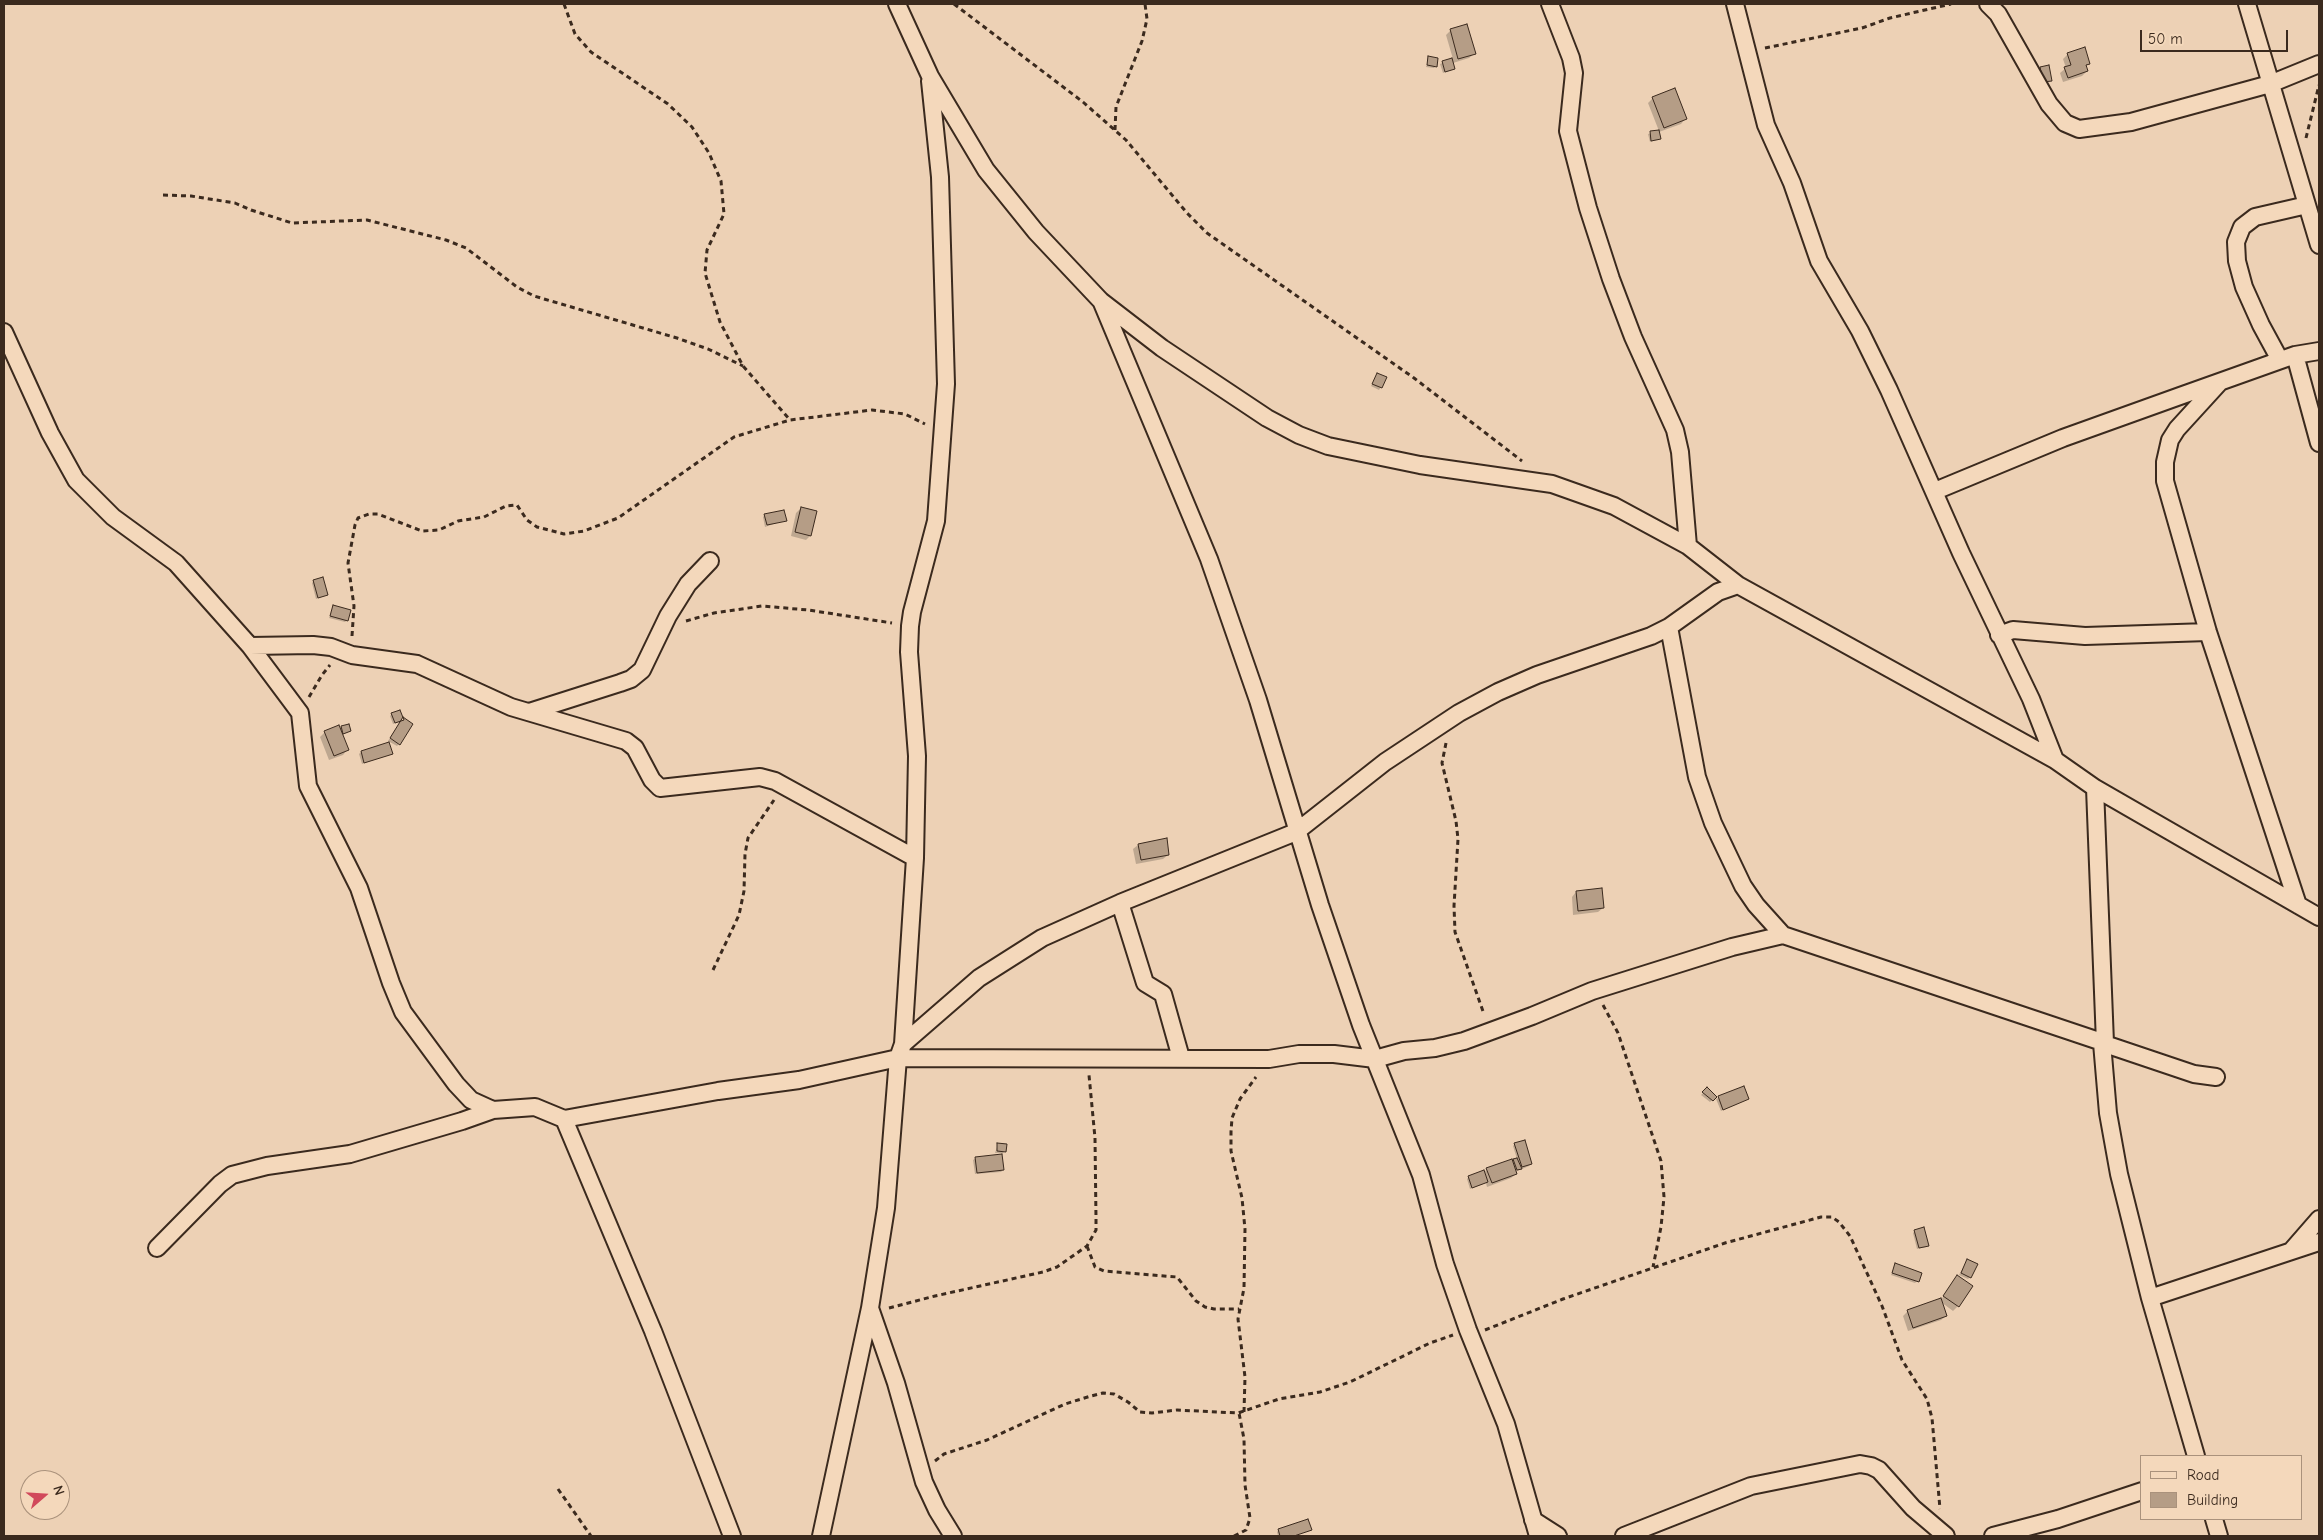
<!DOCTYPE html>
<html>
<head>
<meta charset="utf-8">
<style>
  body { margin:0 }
  #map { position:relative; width:2323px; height:1540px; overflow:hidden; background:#edd1b5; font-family:"Comic Neue",sans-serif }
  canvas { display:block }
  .frame { position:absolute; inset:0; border:5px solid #3b2a1e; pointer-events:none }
  .legend { position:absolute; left:2140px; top:1455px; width:162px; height:65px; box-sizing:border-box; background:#f4d8bb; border:1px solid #aa927c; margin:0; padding:6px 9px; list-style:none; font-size:15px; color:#3b2a1e }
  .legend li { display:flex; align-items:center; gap:10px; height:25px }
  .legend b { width:25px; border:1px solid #aa927c }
  .north { position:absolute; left:20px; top:1470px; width:50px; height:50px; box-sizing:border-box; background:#f4d8bb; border:1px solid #aa927c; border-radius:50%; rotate:71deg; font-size:14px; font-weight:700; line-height:20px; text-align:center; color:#3b2a1e }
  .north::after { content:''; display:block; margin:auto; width:18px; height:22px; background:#d1495b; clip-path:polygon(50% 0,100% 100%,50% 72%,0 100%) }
  .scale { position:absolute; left:2140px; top:30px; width:148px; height:22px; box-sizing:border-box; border:2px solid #3b2a1e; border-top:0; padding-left:6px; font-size:15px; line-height:18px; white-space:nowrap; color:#3b2a1e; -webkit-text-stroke:4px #f4d8bb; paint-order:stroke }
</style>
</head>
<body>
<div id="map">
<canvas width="2323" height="1540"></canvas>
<div class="frame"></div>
<ul class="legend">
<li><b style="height:6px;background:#f4d8bb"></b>Road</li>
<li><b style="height:14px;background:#b59d86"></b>Building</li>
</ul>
<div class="north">N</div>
<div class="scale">50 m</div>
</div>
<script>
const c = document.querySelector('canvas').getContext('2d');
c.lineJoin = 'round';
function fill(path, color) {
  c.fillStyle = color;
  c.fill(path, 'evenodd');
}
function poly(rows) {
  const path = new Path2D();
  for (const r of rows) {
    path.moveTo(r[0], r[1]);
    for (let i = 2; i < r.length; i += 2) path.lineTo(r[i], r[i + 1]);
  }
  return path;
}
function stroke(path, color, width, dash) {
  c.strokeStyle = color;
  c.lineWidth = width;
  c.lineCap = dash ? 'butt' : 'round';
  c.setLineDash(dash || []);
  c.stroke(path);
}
fill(poly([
  [1451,30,1474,54,1469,58,1453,63,1454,68,1452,70,1443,73,1440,64,1453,59,1446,35],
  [2068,54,2089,63,2085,67,2087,71,2082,76,2063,82,2060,73,2066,68,2063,59],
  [1429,57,1436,66,1434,68,1426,67],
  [1653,98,1685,119,1681,124,1659,132,1660,139,1650,142,1648,134,1659,131,1648,103],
  [1377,374,1386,378,1379,390,1371,386],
  [801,508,810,536,806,540,791,536,796,513],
  [765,515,785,520,765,527,763,517],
  [314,581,327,594,325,596,316,599,312,583],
  [333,607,347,620,345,622,329,618],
  [392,714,402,718,399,744,397,746,388,741,400,722,393,724,390,716],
  [342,727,350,731,342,735,347,750,343,755,329,760,320,737,325,732],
  [361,752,391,754,362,764,359,754],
  [1138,845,1168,855,1163,859,1136,864,1133,849],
  [1576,892,1603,908,1598,912,1573,915,1572,897],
  [1743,1088,1748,1099,1721,1111,1716,1099],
  [1707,1089,1715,1097,1710,1102,1701,1095],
  [998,1144,1005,1151,1003,1153,995,1153],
  [1515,1144,1531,1164,1529,1166,1515,1172,1516,1174,1511,1178,1487,1187,1486,1183,1470,1189,1467,1179,1469,1177,1517,1159,1513,1146],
  [976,1158,1003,1170,1001,1172,975,1174,973,1160],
  [1915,1231,1928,1245,1926,1247,1917,1249,1913,1233],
  [1967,1260,1970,1277,1968,1279,1959,1275],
  [1895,1265,1917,1281,1915,1283,1891,1275],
  [1953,1282,1958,1306,1953,1311,1941,1302,1946,1316,1941,1320,1908,1331,1903,1316,1908,1311,1941,1300],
  [1311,1529,1295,1536,1278,1536,1277,1532,1279,1530]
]), '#0003');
const building = poly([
  [1467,24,1476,54,1458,59,1450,29,1467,24],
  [2085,47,2090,64,2086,65,2088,71,2068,78,2064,67,2071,65,2067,53,2085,47],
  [1428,56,1438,58,1437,67,1427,65,1428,56],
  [1452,58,1455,69,1445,72,1442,61,1452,58],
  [2049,65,2052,81,2043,82,2040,67,2049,65],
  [1675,88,1687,119,1664,128,1652,97,1675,88],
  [1659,130,1661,139,1651,141,1650,131,1659,130],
  [1377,373,1387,377,1382,388,1372,384,1377,373],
  [801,507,817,511,811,536,795,532,801,507],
  [784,510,787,521,767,525,764,514,784,510],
  [323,577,328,595,318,598,313,580,323,577],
  [333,605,351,610,348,621,330,616,333,605],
  [400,710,404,720,395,723,391,713,400,710],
  [403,717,413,724,400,745,390,738,403,717],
  [349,724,351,731,343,734,341,726,349,724],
  [339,725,349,750,334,756,324,731,339,725],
  [389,742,393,754,364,763,361,751,389,742],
  [1167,838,1169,855,1141,860,1138,844,1167,838],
  [1602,888,1604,908,1578,911,1576,891,1602,888],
  [1744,1086,1749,1099,1723,1110,1718,1096,1744,1086],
  [1707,1087,1717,1097,1713,1101,1702,1092,1707,1087],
  [1525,1140,1532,1164,1522,1167,1514,1143,1525,1140],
  [997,1143,1007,1144,1006,1152,997,1151,997,1143],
  [1002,1154,1004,1170,977,1173,975,1157,1002,1154],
  [1517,1158,1522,1169,1517,1170,1513,1159,1517,1158],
  [1512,1159,1517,1174,1492,1183,1486,1168,1512,1159],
  [1484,1170,1488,1182,1472,1188,1468,1176,1484,1170],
  [1924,1227,1929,1246,1919,1248,1914,1230,1924,1227],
  [1967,1259,1978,1264,1971,1278,1961,1273,1967,1259],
  [1895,1263,1922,1273,1919,1282,1892,1273,1895,1263],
  [1957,1275,1973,1286,1959,1307,1943,1296,1957,1275],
  [1941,1298,1947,1316,1913,1328,1907,1310,1941,1298],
  [1308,1519,1312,1530,1294,1536,1280,1536,1278,1529,1308,1519]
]);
fill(building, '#b59d86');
stroke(building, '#3b2a1e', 1);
const street = poly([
  [897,4,930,76,986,170,1036,232,1101,301,1162,348,1267,418,1299,435,1328,446,1420,465,1552,484,1614,506,1688,546,1738,585,2055,760,2095,788,2319,917],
  [1550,4,1571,58,1574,73,1568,131,1588,208,1611,279,1633,337,1675,430,1680,452,1688,546],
  [1735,4,1766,125,1792,183,1819,261,1860,331,1889,390,1961,553,2031,699,2055,760],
  [1988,4,1998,14,2049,104,2065,123,2079,129,2131,122,2270,84,2319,64],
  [2247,4,2319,245],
  [1102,303,1209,559,1258,700,1320,905,1361,1025,1421,1175,1445,1264,1468,1330,1506,1424,1538,1536],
  [4,332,50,433,76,480,113,517,176,563,250,646,300,713,308,786,359,888,391,983,403,1012,456,1084,471,1100,493,1110,535,1107,564,1119,718,1091,799,1080,898,1058,1269,1059,1299,1054,1334,1054,1375,1059,1404,1051,1435,1048,1464,1041,1532,1016,1592,991,1732,947,1783,935],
  [2295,355,2319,443],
  [2280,360,2261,325,2244,287,2237,261,2236,242,2242,227,2255,217,2307,205],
  [2219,383,2177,429,2170,440,2165,462,2165,481,2208,632,2298,905],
  [1935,491,2063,438,2180,396,2295,355,2319,351],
  [1669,627,1697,777,1713,823,1743,886,1756,905,1783,935,2105,1043],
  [1999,635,2013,630,2085,636,2208,632],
  [250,646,313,645,331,647,352,655,417,664,511,707,626,741,635,748,652,780,660,788,760,777,775,781,915,858],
  [529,712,620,683,631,679,642,670,668,616,688,584,710,561],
  [2095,788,2105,1043,2102,1043,2108,1113,2119,1174,2150,1298,2196,1456],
  [1120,903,1145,983,1163,994,1181,1058],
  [2102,1043,2194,1074,2216,1077],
  [903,1044,979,978,1042,938,1120,903,1296,832,1385,762,1459,713,1498,692,1537,675,1651,636,1669,627,1718,592,1738,585],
  [564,1119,653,1331,732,1536],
  [157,1248,220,1184,232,1175,267,1166,350,1154,462,1121,493,1110],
  [2292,1250,2319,1219],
  [2150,1298,2319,1242],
  [870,1308,896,1383,924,1482,937,1510,953,1536],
  [2214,1519,2219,1536],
  [1533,1520,1558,1536],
  [821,1536,870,1308,886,1208,898,1058,903,1044,915,858,917,756,909,652,910,626,912,612,936,521,946,384,940,177,930,81],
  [1624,1536,1751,1486,1860,1464,1871,1466,1879,1470,1913,1508,1946,1536],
  [1993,1536,2058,1519,2142,1491]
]);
stroke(street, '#3b2a1e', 20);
stroke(poly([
  [564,4,575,34,591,52,668,104,692,127,709,153,721,181,724,214,707,250,705,273,720,322,743,366,790,420],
  [954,4,1083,102,1126,140,1187,213,1207,233,1414,378,1522,461],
  [1765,48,1862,28,1890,18,1951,4],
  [1115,130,1116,107,1142,41,1147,19,1145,4],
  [2306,138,2319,85],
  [163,195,191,196,235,203,251,210,292,223,367,220,446,240,466,248,517,287,534,296,677,338,708,349,743,366],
  [686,621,714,613,762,606,808,610,892,623],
  [352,636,354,606,348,563,355,525,358,518,369,514,378,514,422,531,439,530,458,521,484,517,506,506,517,505,527,520,537,527,564,534,584,531,618,518,734,437,790,420,872,410,905,414,925,424],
  [309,697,322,675,330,665],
  [1446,743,1442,763,1456,821,1458,839,1454,906,1455,932,1484,1014],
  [713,970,739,915,744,891,745,854,748,838,774,800],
  [1603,1005,1618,1033,1661,1161,1664,1197,1661,1227,1653,1267],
  [1087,1246,1095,1267,1104,1271,1177,1277,1196,1301,1205,1307,1214,1309,1239,1309],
  [889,1308,935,1296,1043,1272,1057,1267,1087,1246,1096,1230,1096,1219,1095,1138,1089,1075],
  [1485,1330,1563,1299,1725,1243,1821,1217,1832,1217,1839,1222,1850,1236,1882,1306,1902,1360,1927,1399,1932,1418,1940,1509],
  [1244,1412,1245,1377,1238,1319,1244,1288,1245,1229,1242,1198,1231,1151,1231,1132,1232,1118,1240,1099,1256,1077],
  [935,1461,944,1454,987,1440,1065,1404,1091,1396,1103,1393,1114,1394,1128,1402,1140,1412,1152,1413,1177,1410,1238,1413,1279,1399,1320,1392,1350,1382,1430,1343,1453,1335],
  [558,1489,591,1536],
  [1234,1536,1246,1530,1250,1518,1245,1485,1244,1439,1239,1413]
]), '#3b2a1e', 3, [5, 4]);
stroke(street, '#f4d8bb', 16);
</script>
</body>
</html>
